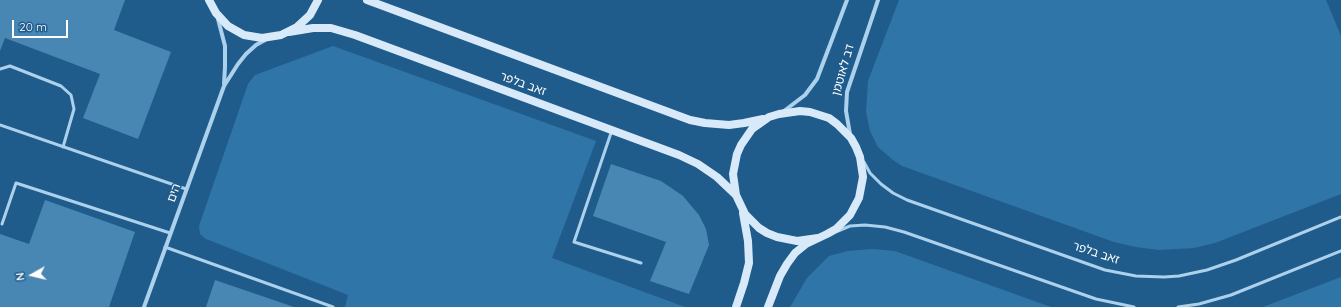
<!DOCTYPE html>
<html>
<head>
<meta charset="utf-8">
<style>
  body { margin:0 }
  #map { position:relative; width:1341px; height:307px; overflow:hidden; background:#205c8b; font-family:Quicksand,sans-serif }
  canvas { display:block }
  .north { position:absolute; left:12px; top:255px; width:40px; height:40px; -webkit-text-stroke:3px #205c8b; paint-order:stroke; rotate:262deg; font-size:11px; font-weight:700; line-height:16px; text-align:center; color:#fff }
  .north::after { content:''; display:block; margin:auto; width:14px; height:18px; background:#fff; clip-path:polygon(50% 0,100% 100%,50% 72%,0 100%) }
  .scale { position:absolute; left:12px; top:20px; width:56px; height:18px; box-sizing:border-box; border:2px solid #fff; border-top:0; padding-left:5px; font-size:12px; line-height:14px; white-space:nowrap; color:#fff; -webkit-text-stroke:3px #205c8b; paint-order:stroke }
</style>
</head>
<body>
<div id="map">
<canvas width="1341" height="307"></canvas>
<div class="north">N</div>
<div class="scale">20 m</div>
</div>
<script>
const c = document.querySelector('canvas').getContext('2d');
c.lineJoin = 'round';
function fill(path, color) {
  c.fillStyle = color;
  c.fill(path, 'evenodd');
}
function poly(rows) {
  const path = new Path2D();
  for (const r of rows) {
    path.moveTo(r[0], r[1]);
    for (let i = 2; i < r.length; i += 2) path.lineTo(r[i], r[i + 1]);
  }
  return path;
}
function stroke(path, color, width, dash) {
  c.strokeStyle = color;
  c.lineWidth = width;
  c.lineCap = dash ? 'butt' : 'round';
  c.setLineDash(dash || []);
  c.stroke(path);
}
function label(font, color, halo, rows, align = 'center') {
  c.font = font + ' Quicksand,"Noto Sans Hebrew",sans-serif';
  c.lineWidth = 3;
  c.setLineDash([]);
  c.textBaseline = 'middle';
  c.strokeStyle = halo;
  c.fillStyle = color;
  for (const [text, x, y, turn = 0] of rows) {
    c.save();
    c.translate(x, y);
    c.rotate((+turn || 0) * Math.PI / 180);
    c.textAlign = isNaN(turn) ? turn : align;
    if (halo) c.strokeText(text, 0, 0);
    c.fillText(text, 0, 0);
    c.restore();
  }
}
fill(poly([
  [899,0,1326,0,1341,36,1341,194,1215,243,1194,248,1159,250,1136,247,1114,242,902,166,893,160,878,147,870,131,866,112,868,81],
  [333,46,596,141,552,258,685,307,345,307,348,295,206,239,200,234,199,226,248,84,255,75],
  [872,249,895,251,1051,307,790,307,807,278,829,256,848,251],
  [1341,277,1341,307,1263,307]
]), '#3075a7');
fill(poly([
  [0,0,125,0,114,30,171,52,138,139,83,118,100,74,5,38,0,51],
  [611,164,661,181,683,196,699,215,706,229,709,245,689,294,650,281,666,242,593,216],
  [45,200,135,232,109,307,0,307,0,234,29,244],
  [215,280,294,307,206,307]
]), '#4886b3');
stroke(poly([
  [0,69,10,66,61,86,71,95,74,109,63,147],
  [0,125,186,189],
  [612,130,574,242,641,263],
  [864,162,870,173,881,184,893,193,907,200,1105,270,1136,276,1164,277,1179,276,1207,270,1236,260,1341,217],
  [2,224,16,183,170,233],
  [838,231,850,226,865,225,885,227,904,232,1096,299,1134,307],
  [165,247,333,307],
  [1178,307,1199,304,1231,295,1341,251]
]), '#acd1ec', 3);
stroke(poly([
  [218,19,225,46,225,67,224,84],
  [784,111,805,95,817,79,847,0],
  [850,134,846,111,847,92,878,0],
  [144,307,224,86,238,64,246,54,256,45,265,40]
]), '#acd1ec', 4);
stroke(poly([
  [209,0,216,13,228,26,244,35,262,38,281,35,297,27,310,15,318,0],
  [367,0,690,120,705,123,729,125,744,123,763,119],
  [289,32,313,28,331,28,355,35,679,155,698,164,717,177,736,195],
  [736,307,744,283,749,263,748,241,743,213],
  [768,307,780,276,787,264,795,253,806,244,827,234,836,229,850,215,859,198,863,177,860,157,856,147,851,138,837,124,829,118,810,112,800,111,779,114,769,117,752,129,741,145,737,154,733,174,736,195,745,214,759,228,767,233,777,237,797,241,818,238]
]), '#d8eaf9', 8);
label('12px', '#fff', '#205c8b', [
  ["דב לאוטמן",843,70,-74],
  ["זאב בלפר",523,84,20],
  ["הים",174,193,-70],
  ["זאב בלפר",1096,253,18]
]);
</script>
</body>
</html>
